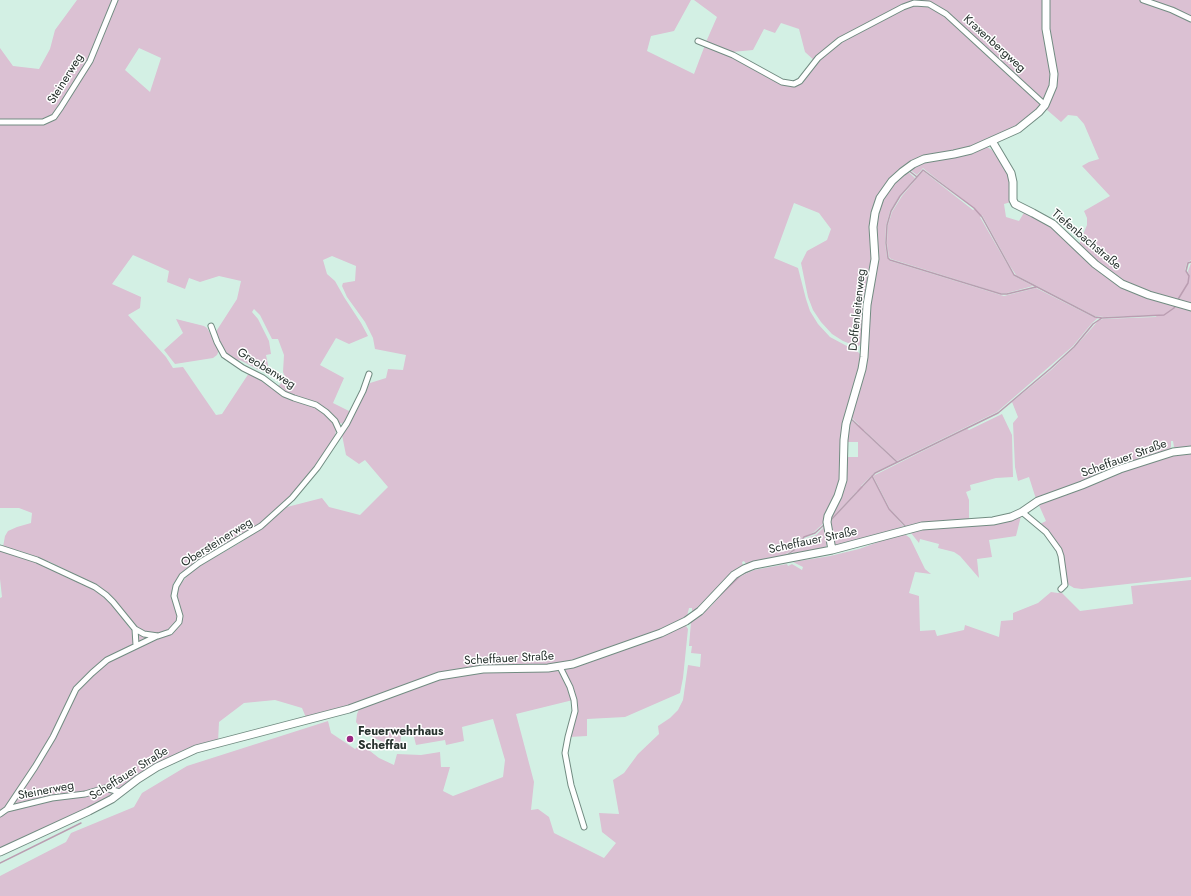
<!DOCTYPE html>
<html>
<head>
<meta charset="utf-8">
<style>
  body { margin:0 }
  canvas { display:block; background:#d3f0e4 }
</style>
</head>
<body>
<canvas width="1191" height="896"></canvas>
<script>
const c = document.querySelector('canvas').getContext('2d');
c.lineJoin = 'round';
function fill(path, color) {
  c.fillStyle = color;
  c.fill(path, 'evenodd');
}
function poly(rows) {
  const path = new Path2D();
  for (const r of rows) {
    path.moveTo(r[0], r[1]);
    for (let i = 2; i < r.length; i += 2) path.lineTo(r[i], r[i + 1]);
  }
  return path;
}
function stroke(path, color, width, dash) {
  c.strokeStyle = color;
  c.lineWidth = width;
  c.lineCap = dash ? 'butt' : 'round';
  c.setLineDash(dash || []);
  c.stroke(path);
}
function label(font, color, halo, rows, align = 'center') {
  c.font = font + ' Jost,sans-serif';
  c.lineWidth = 3;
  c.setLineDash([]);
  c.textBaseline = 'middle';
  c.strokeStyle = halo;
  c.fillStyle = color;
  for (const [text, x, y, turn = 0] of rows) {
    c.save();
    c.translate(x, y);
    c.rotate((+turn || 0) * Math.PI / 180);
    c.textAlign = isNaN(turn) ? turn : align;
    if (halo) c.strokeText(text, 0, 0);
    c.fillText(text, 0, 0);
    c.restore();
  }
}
fill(poly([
  [77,0,691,0,674,31,651,36,647,51,694,74,705,45,731,55,770,78,781,83,790,85,799,84,817,63,805,52,799,29,781,23,775,33,764,29,753,50,732,52,706,42,717,17,694,0,1043,0,1044,29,1050,64,1052,78,1051,88,1046,100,1042,99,947,13,931,3,924,2,919,4,934,8,945,15,1039,101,1041,106,1038,111,1028,119,1008,131,984,143,958,152,921,158,908,166,893,177,885,187,877,200,873,213,871,239,873,255,873,267,868,294,863,340,859,346,853,345,843,341,832,334,821,322,813,310,808,297,801,263,807,251,827,240,831,229,819,213,794,203,774,258,798,268,806,299,810,311,818,324,830,337,858,352,862,356,860,370,844,423,842,441,842,469,841,483,837,495,825,515,825,522,814,532,802,538,793,550,786,554,785,557,760,560,747,565,744,561,742,562,743,566,733,572,710,597,692,613,692,608,689,608,687,616,670,626,630,642,582,659,560,665,542,666,493,665,448,671,307,720,302,708,275,700,244,703,219,722,218,742,180,754,113,798,0,850,0,598,2,597,0,579,0,550,19,555,47,566,91,587,104,596,115,608,131,630,136,627,116,601,105,591,90,582,50,562,20,551,3,547,5,536,8,531,17,527,31,523,32,513,19,508,0,508,0,48,13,66,39,69,50,49,55,30],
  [139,48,161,58,150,92,125,70],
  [133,255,169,271,167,282,185,289,189,278,200,282,219,276,241,281,237,299,217,330,216,335,220,343,228,355,236,361,240,360,263,372,266,370,268,365,266,355,271,354,269,341,258,319,252,312,254,309,260,315,272,339,278,339,284,355,283,372,286,379,278,386,287,393,321,406,332,414,339,423,344,424,351,412,333,403,344,378,320,365,336,338,349,344,368,336,361,323,344,297,335,281,327,274,323,260,332,256,356,266,355,281,343,283,342,286,347,297,365,322,373,338,375,349,406,355,403,370,388,369,386,378,370,383,344,430,342,435,346,455,359,464,365,460,388,487,360,515,329,507,322,498,287,507,265,526,238,544,191,571,180,585,173,584,180,575,192,565,238,539,260,525,279,509,297,491,312,473,329,448,335,436,336,430,334,424,326,415,317,407,284,395,261,379,249,373,222,414,216,415,183,367,173,368,166,357,128,315,140,308,141,297,112,284],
  [1047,0,1191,0,1191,260,1187,263,1185,270,1187,274,1189,276,1188,271,1191,263,1191,305,1135,288,1109,274,1079,244,1087,225,1087,218,1084,211,1110,196,1082,166,1089,162,1099,159,1084,124,1077,116,1068,115,1061,122,1046,109,1055,91,1048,34],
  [987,147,992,150,1009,174,1011,182,1011,202,1004,204,1006,217,1019,221,1025,211,1053,228,1105,275,1191,308,1191,447,1177,449,1174,447,1173,441,1171,441,1171,447,1168,452,1036,499,1029,477,1018,481,1015,467,1013,423,1018,417,1012,402,1051,370,1075,347,1098,321,1103,319,1156,317,1157,315,1104,317,1095,316,1016,275,1010,266,982,215,980,217,1014,276,1033,286,1007,293,1000,293,891,259,889,257,887,243,888,225,892,212,902,196,923,171,973,210,975,209,924,169,923,168,917,175,909,169,923,162,981,148],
  [907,171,915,178,900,195,890,211,886,225,885,243,887,257,890,261,1004,296,1036,288,1093,317,1098,318,1092,323,1073,346,997,412,897,461,864,430,863,431,896,462,875,472,861,486,863,487,872,477,889,509,905,528,836,546,834,544,832,531,829,523,858,492,857,491,830,520,846,457,858,457,858,442,846,442,849,419,858,426,859,425,850,416,865,363,876,215,888,189],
  [176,319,204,326,207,328,218,347,219,350,217,355,213,358,175,364,164,350,183,333],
  [1002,414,1012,435,1013,477,996,478,970,485,971,490,966,492,969,500,969,521,907,527,890,509,873,476,967,429,969,430],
  [1191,452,1191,577,1082,589,1074,588,1069,585,1066,580,1064,556,1058,545,1040,524,1046,521,1038,503,1112,474,1179,453],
  [1021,516,1016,536,989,540,992,557,977,559,979,578,960,556,954,552,938,548,939,544,920,539,919,543,911,533,913,530],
  [826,525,829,539,825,549,789,556,805,539,816,535],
  [903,533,910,538,925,569,931,574,915,572,909,593,919,596,920,631,935,630,937,636,964,630,965,625,999,637,1001,621,1013,620,1013,613,1038,603,1051,592,1058,593,1061,592,1080,611,1133,604,1131,586,1191,580,1191,896,0,896,0,876,66,842,71,833,134,807,142,793,187,766,328,721,331,733,355,749,361,744,379,758,394,765,397,754,421,755,440,752,441,767,450,767,443,791,453,796,503,777,505,760,493,719,462,727,464,741,446,745,445,740,416,745,412,729,401,736,400,750,376,739,362,730,356,722,357,714,360,707,442,679,465,673,511,670,556,670,560,673,568,686,573,700,516,714,534,782,531,810,538,809,549,817,554,833,604,858,616,843,602,832,599,813,619,814,613,780,624,773,638,754,659,734,658,726,670,718,678,710,683,700,688,665,700,667,701,654,691,653,692,646,689,646,691,622,711,606,730,585,741,576,754,570,787,564,788,566,792,564,802,570,803,567,793,562,830,556,859,549],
  [683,625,686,626,688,629,683,678,680,693,625,717,587,719,587,736,569,737,576,711,565,674,565,671,567,668]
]), '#dbc1d3');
stroke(poly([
  [908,170,917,177,923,170,974,208,982,217,1014,275,1095,317,1102,318,1164,315,1174,308,1176,305],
  [917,177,900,196,891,211,887,225,886,243,888,258,890,260,1001,294,1007,294,1036,287],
  [1177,301,1188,283,1189,276,1186,271,1188,263,1191,262],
  [851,419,897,462],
  [872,476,889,509,906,527],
  [830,521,875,473,998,413,1050,369,1074,347,1093,324,1102,318],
  [787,555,794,550,804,537,815,533,825,524],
  [714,601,741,575,751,570],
  [0,863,81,823]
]), '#ba9db1', 1.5);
const street = poly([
  [1143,0,1172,10,1191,19],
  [698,41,733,55,782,82,794,84,800,81,818,58,840,40,903,7,914,3,929,4,946,14,1045,105],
  [0,122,43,122,54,117,61,107,90,61,115,0],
  [211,326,217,342,224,355,243,368,263,378,284,394,294,398,316,405,326,412,335,421,340,432],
  [1022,512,1046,532,1059,550,1061,556,1065,585,1061,589],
  [0,548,37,560,95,587,106,595,113,602,135,629,144,634,158,636,170,632,179,622,180,616,174,596,176,586,182,576,199,563,261,526,292,498,317,468,347,423,363,391,369,374],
  [135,629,136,645],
  [560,667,570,687,574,700,575,711,568,737,565,753,571,785,584,827],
  [7,809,35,767,53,737,76,689,92,673,107,660,157,636],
  [0,814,7,809,52,798,85,794,105,788,120,792]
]);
const secondary = poly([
  [992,141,1011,173,1013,182,1013,200,1015,204,1033,213,1053,224,1095,264,1122,284,1149,295,1191,307],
  [832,550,827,522,828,516,838,496,843,480,844,440,846,424,862,369,864,357,867,305,875,259,873,227,875,213,880,198,892,181,902,172,913,164,924,159,954,154,971,150,1018,129,1039,112,1045,105,1053,86,1054,74,1046,29,1046,0],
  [0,852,89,811,112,799,138,779,157,767,196,749,349,709,439,676,483,669,548,668,573,664,661,633,686,621,700,611,734,575,744,569,754,565,832,550,922,526,993,521,1011,517,1022,512,1038,501,1082,485,1120,469,1173,452,1191,450]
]);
stroke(street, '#728c82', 7);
stroke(secondary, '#728c82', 9);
stroke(street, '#fff', 5);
stroke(secondary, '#fff', 7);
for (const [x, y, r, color] of [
  [350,739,4,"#9b2884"]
]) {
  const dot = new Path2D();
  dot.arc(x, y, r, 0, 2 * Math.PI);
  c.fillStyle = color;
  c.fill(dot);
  stroke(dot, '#fff', 1.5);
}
label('12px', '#27322e', '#fff', [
  ["Kraxenbergweg",994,44,42],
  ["Steinerweg",66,79,-58],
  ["Tiefenbachstraße",1086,240,40],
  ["Doffenleitenweg",858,310,-84],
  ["Greobenweg",266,369,32],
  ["Scheffauer Straße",1124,459,-20],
  ["Scheffauer Straße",813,541,-12],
  ["Obersteinerweg",217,543,-32],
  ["Scheffauer Straße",509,659,-3],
  ["Scheffauer Straße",129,774,-32],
  ["Steinerweg",46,791,-11]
]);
label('bold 12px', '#27322e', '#fff', [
  ["Feuerwehrhaus",358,732],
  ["Scheffau",358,746]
], 'left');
</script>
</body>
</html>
